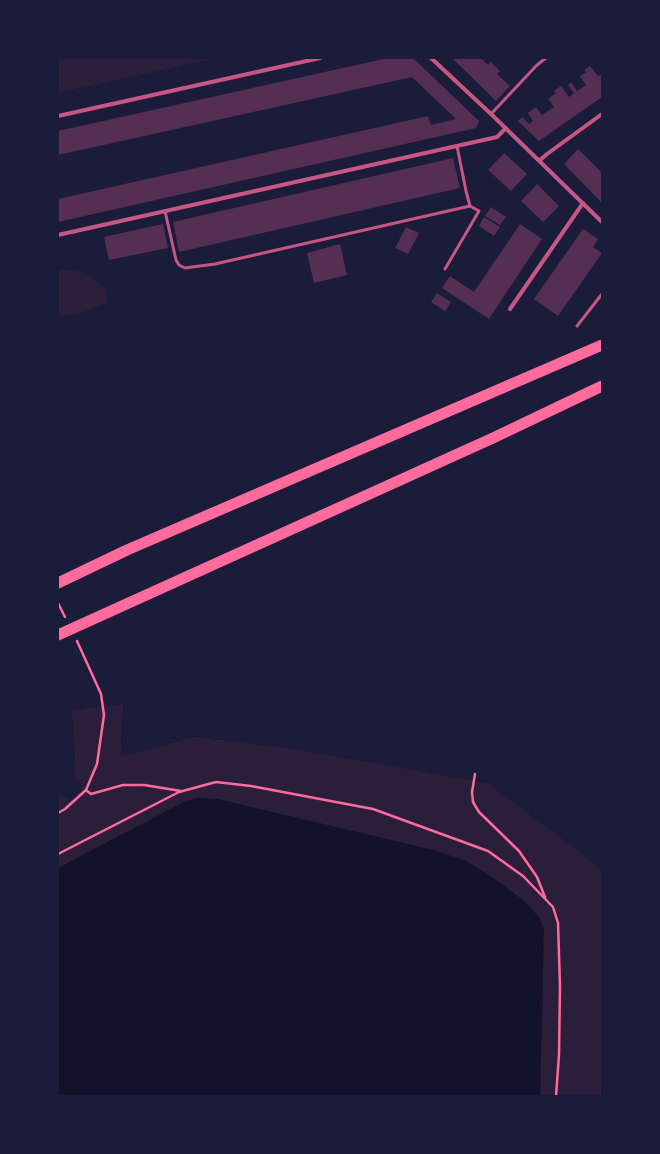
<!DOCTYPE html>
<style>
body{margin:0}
#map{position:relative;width:660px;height:1154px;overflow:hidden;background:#1b1b3a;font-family:"IBM Plex Sans",sans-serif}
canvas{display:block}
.frame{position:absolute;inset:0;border:59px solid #1b1b3a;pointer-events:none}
</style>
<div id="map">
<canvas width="660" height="1154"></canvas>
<div class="frame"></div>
</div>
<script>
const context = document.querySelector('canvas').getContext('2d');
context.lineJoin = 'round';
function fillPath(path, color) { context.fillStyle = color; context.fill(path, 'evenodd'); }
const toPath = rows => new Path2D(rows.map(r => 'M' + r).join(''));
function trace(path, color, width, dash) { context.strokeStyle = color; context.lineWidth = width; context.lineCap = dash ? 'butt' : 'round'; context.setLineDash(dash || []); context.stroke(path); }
fillPath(toPath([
 [58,58,216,58,58,93],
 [58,269,85,272,106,289,107,303,75,315,58,315],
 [123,704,120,757,195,737,294,749,487,783,580,852,602,871,602,1096,540,1096,544,928,524,901,495,879,466,861,433,850,217,799,196,798,182,803,58,868,58,793,70,800,83,788,74,775,75,759,72,710]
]), '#2a1e3b');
fillPath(toPath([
 [196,798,217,799,433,850,466,861,495,879,524,901,539,917,544,928,540,1096,58,1096,58,868,182,803]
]), '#12122b');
fillPath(toPath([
 [388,58,413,58,479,121,476,128,58,222,58,199,428,116,431,125,456,119,412,77,58,155,58,131],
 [452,58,481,58,488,65,491,62,500,71,497,74,510,86,496,101],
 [590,66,598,76,602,74,602,97,539,141,518,121,522,117,529,124,533,121,528,113,536,107,542,115,554,107,548,99,556,93,554,91,561,86,569,97,574,93,568,85,571,82,577,91,586,85,580,76,586,72,584,70],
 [578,149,602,173,602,203,564,164],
 [504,153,527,174,511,191,488,170],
 [453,158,460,188,179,252,173,222],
 [537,184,559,206,543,222,521,201],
 [491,207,506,217,500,225,485,216],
 [484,217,500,227,494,236,479,226],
 [163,224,168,248,109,260,104,237],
 [520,224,542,239,489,319,442,288,450,276,474,292],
 [406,227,419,233,408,254,395,248],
 [583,229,598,239,593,247,602,253,558,316,534,299],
 [340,244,347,275,314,283,307,253],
 [437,293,451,302,445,311,431,302]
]), '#542f53');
trace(toPath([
 [58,603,65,617],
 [475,774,472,792,473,802,479,812,519,851,537,877,545,897],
 [86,790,91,794,123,785,144,785,181,791],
 [58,813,65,809,86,790,97,764,104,715,101,694,77,641],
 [58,854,179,792,216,782,251,786,373,809,488,851,523,876,553,907,558,923,560,986,559,1055,556,1096]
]), '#ff6b9d', 2.5);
trace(toPath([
 [491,114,537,65,546,58],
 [165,211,176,260,179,265,185,268,215,264,470,206,466,191,457,146],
 [445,269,479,211,470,206],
 [577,326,602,294]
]), '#c65784', 3);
trace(toPath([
 [431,58,491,114,602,222],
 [58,116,320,58],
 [539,161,547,154,602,114],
 [58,235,497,137,506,128],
 [510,309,583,203]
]), '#c65784', 4);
trace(toPath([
 [58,583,127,550,602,345],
 [58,635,493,438,602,386]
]), '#ff6b9d', 11);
</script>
